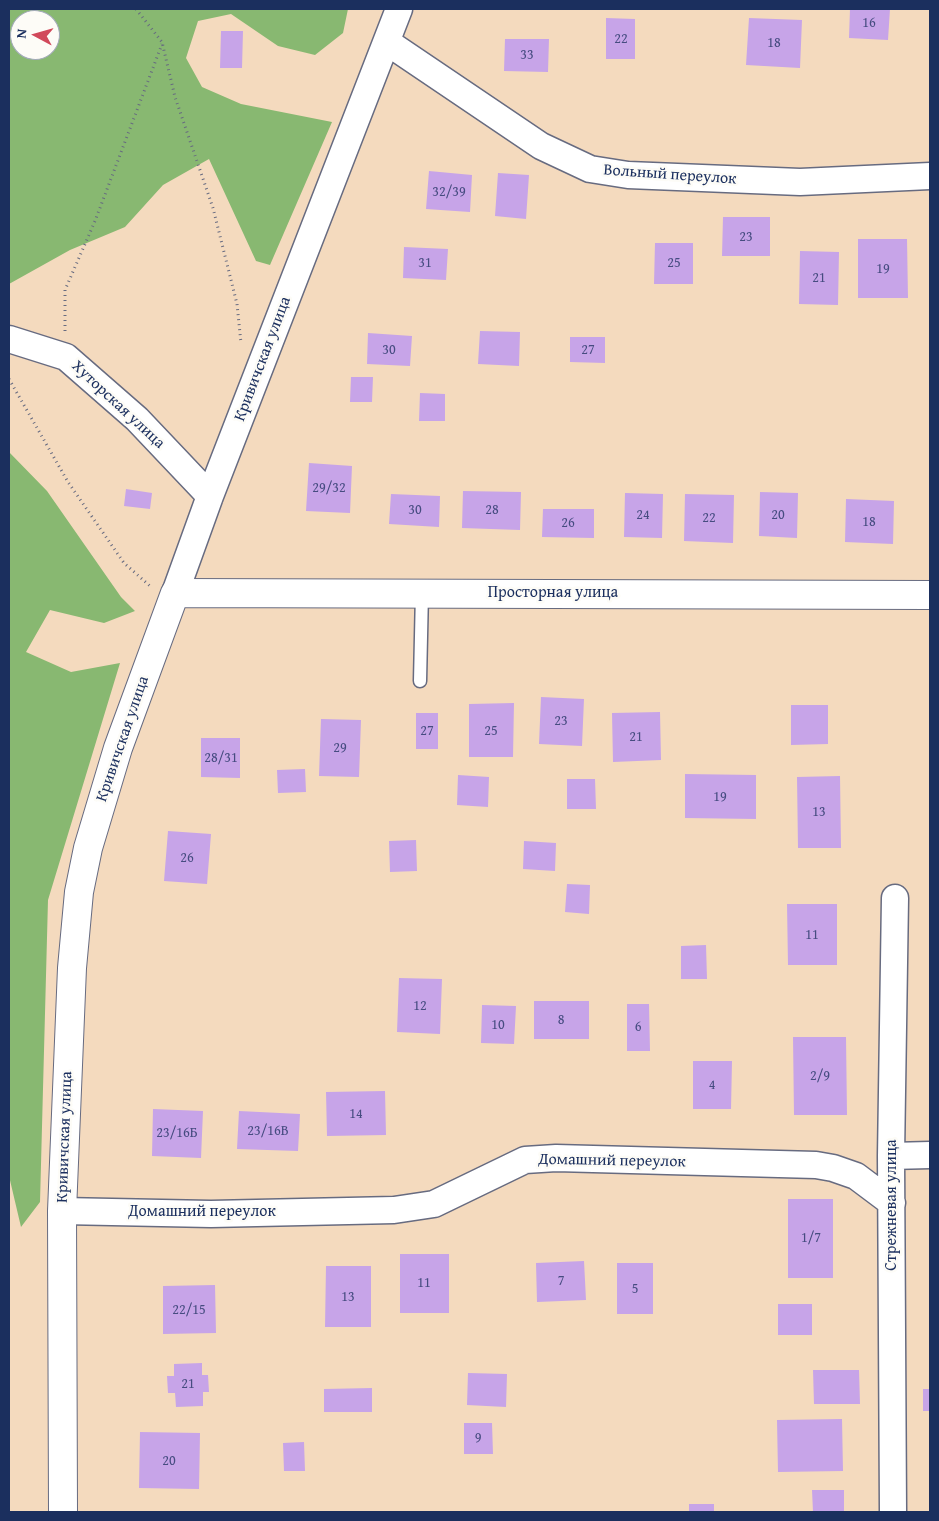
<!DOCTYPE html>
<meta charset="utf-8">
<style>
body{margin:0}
#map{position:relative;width:939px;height:1521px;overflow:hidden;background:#f4dabe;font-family:"Gentium Book Plus",serif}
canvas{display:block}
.frame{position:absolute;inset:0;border:10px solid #1b2f5e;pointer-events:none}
.north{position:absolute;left:10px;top:10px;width:50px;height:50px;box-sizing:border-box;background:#fdfcf7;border:1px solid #a3aaba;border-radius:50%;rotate:276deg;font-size:14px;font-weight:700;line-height:20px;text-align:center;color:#1b2f5e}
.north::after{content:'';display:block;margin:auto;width:18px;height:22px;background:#d1495b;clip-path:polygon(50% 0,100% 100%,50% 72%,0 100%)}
</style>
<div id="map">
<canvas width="939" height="1521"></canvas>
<div class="frame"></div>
<div class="north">N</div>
</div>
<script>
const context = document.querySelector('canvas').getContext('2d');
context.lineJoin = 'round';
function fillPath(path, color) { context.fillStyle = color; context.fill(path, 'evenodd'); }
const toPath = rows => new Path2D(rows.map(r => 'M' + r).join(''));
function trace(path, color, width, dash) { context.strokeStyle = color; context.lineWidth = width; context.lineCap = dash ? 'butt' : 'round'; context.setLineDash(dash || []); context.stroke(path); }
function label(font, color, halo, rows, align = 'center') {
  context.font = font + ' "Gentium Book Plus",serif'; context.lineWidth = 5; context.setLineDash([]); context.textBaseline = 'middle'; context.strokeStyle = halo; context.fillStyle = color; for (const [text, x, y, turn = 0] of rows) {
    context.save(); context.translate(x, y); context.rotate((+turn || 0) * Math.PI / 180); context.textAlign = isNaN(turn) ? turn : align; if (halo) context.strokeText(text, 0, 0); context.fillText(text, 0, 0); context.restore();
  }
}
fillPath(toPath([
 [9,9,348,9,343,33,315,55,278,46,231,14,198,21,186,58,202,87,241,104,332,122,270,265,256,261,209,159,163,185,125,227,70,250,9,284],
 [20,20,50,20,50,50,20,50],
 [9,452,47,491,121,597,135,611,104,623,50,610,26,652,71,672,120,663,48,900,40,1202,21,1227,9,1176]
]), '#88b871');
fillPath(toPath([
 [850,9,890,9,888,40,849,38],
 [606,18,635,19,635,59,606,59],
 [749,18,802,20,800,68,746,65],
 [221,31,243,31,242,68,220,68],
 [505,39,549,39,548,72,504,71],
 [429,171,472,175,470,212,426,209],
 [498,173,529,175,526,219,495,216],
 [723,217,770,217,770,256,722,256],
 [858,239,907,239,908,298,858,298],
 [655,243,693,243,693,284,654,284],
 [404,247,448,249,446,280,403,278],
 [800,251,839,252,838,305,799,304],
 [480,331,520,332,519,366,478,364],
 [368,333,412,336,410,366,367,364],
 [570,337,605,337,605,363,570,362],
 [351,377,373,377,372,402,350,402],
 [420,393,445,394,445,421,419,421],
 [309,463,352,466,350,513,306,511],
 [126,489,152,493,150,509,124,506],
 [463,491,521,492,520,530,462,528],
 [760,492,798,493,797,538,759,536],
 [625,493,663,494,662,538,624,537],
 [391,494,440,496,439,527,389,524],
 [685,494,734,495,733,543,684,541],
 [846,499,894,501,893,544,845,542],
 [543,509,594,509,594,538,542,537],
 [541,697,584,699,582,746,539,744],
 [514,703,513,757,469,757,469,704],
 [791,705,828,705,828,744,791,745],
 [660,712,661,760,613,762,612,713],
 [416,713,438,713,438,749,416,749],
 [321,719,361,720,359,777,319,776],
 [201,738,240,738,240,778,201,777],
 [305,769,306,792,278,793,277,770],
 [685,774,756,775,756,819,685,818],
 [458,775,489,777,488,807,457,805],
 [840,776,841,848,798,848,797,777],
 [567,779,595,779,596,809,567,809],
 [168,831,211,834,207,884,164,881],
 [416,840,417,871,390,872,389,841],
 [524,841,556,843,555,871,523,869],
 [567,884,590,885,589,914,565,912],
 [787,904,837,904,837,965,788,965],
 [706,945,707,979,681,979,681,946],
 [399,978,442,979,440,1034,397,1032],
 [534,1001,589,1001,589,1039,534,1039],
 [627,1004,649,1004,650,1051,627,1051],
 [482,1005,516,1006,514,1044,481,1043],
 [793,1037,846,1037,847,1115,794,1115],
 [693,1061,732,1061,731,1109,693,1109],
 [385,1091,386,1135,327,1136,326,1092],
 [153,1109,203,1111,201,1158,152,1156],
 [239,1111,300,1114,298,1151,237,1149],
 [788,1199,833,1199,833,1278,788,1278],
 [400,1254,449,1254,449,1313,400,1313],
 [584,1261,586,1300,537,1302,536,1263],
 [617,1263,653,1263,653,1314,617,1314],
 [326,1266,371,1266,371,1327,325,1327],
 [215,1285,216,1333,163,1334,163,1286],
 [778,1304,812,1304,812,1335,778,1335],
 [202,1363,202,1375,208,1375,209,1392,203,1392,203,1406,176,1407,175,1393,168,1393,167,1376,174,1376,174,1364],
 [813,1370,859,1370,860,1404,814,1404],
 [468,1373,507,1374,506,1407,467,1405],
 [372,1388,372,1412,324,1412,324,1389],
 [923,1389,930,1389,930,1411,923,1411],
 [842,1419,843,1471,778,1472,777,1420],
 [464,1423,492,1423,493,1454,464,1454],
 [140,1432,200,1433,199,1489,139,1488],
 [304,1442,305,1471,284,1471,283,1443],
 [812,1490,844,1490,844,1512,813,1512],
 [689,1504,714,1504,714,1512,689,1512]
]), '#c7a4e8');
const service = toPath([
 [420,681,422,592]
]);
const minor = toPath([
 [387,42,541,146,590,169,628,175,800,182,930,176],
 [9,339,66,357,137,419,210,496],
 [175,593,210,496,399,9],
 [891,1156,930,1155],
 [62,1211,211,1214,394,1210,434,1204,525,1160,556,1158,816,1165,833,1168,856,1176,892,1203],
 [893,1512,891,1156,895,898]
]);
const tertiary = toPath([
 [63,1512,62,1211,72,968,79,892,88,848,118,748,175,593,930,595]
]);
trace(service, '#676b80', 15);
trace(minor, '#676b80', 29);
trace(tertiary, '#676b80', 30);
trace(toPath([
 [136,9,162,42,175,97,213,208,237,304,241,343],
 [65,331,65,290,95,221,162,44],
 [9,379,68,482,124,563,150,586]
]), '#676b80', 3, [1, 4]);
trace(service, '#fff', 12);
trace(minor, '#fff', 26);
trace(tertiary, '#fff', 28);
label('14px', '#464c80', null, [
 ["16",869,23],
 ["22",621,39],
 ["18",774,43],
 ["33",527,55],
 ["32/39",449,192],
 ["23",746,237],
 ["31",425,263],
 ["25",674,263],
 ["19",883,269],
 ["21",819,278],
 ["30",389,350],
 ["27",588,350],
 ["29/32",329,488],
 ["30",415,510],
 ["28",492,510],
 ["24",643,515],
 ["20",778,515],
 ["22",709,518],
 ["18",869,522],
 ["26",568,523],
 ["23",561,721],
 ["27",427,731],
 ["25",491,731],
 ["21",636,737],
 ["29",340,748],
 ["28/31",221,758],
 ["19",720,797],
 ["13",819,812],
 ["26",187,858],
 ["11",812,935],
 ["12",420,1006],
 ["8",561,1020],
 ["10",498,1025],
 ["6",638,1027],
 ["2/9",820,1076],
 ["4",712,1085],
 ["14",356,1114],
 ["23/16В",268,1131],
 ["23/16Б",177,1133],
 ["1/7",811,1238],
 ["7",561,1281],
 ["11",424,1283],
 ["5",635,1289],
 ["13",348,1297],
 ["22/15",189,1310],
 ["21",188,1384],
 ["9",478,1438],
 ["20",169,1461]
]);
label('16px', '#1b2f5e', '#fdfcf7', [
 ["Вольный переулок",670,175,4],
 ["Кривичская улица",263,359,-69],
 ["Хуторская улица",118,405,43],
 ["Просторная улица",553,593],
 ["Кривичская улица",123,739,-71],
 ["Кривичская улица",65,1137,-88],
 ["Домашний переулок",612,1161,1],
 ["Стрежневая улица",892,1205,-90],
 ["Домашний переулок",202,1212]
]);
</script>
